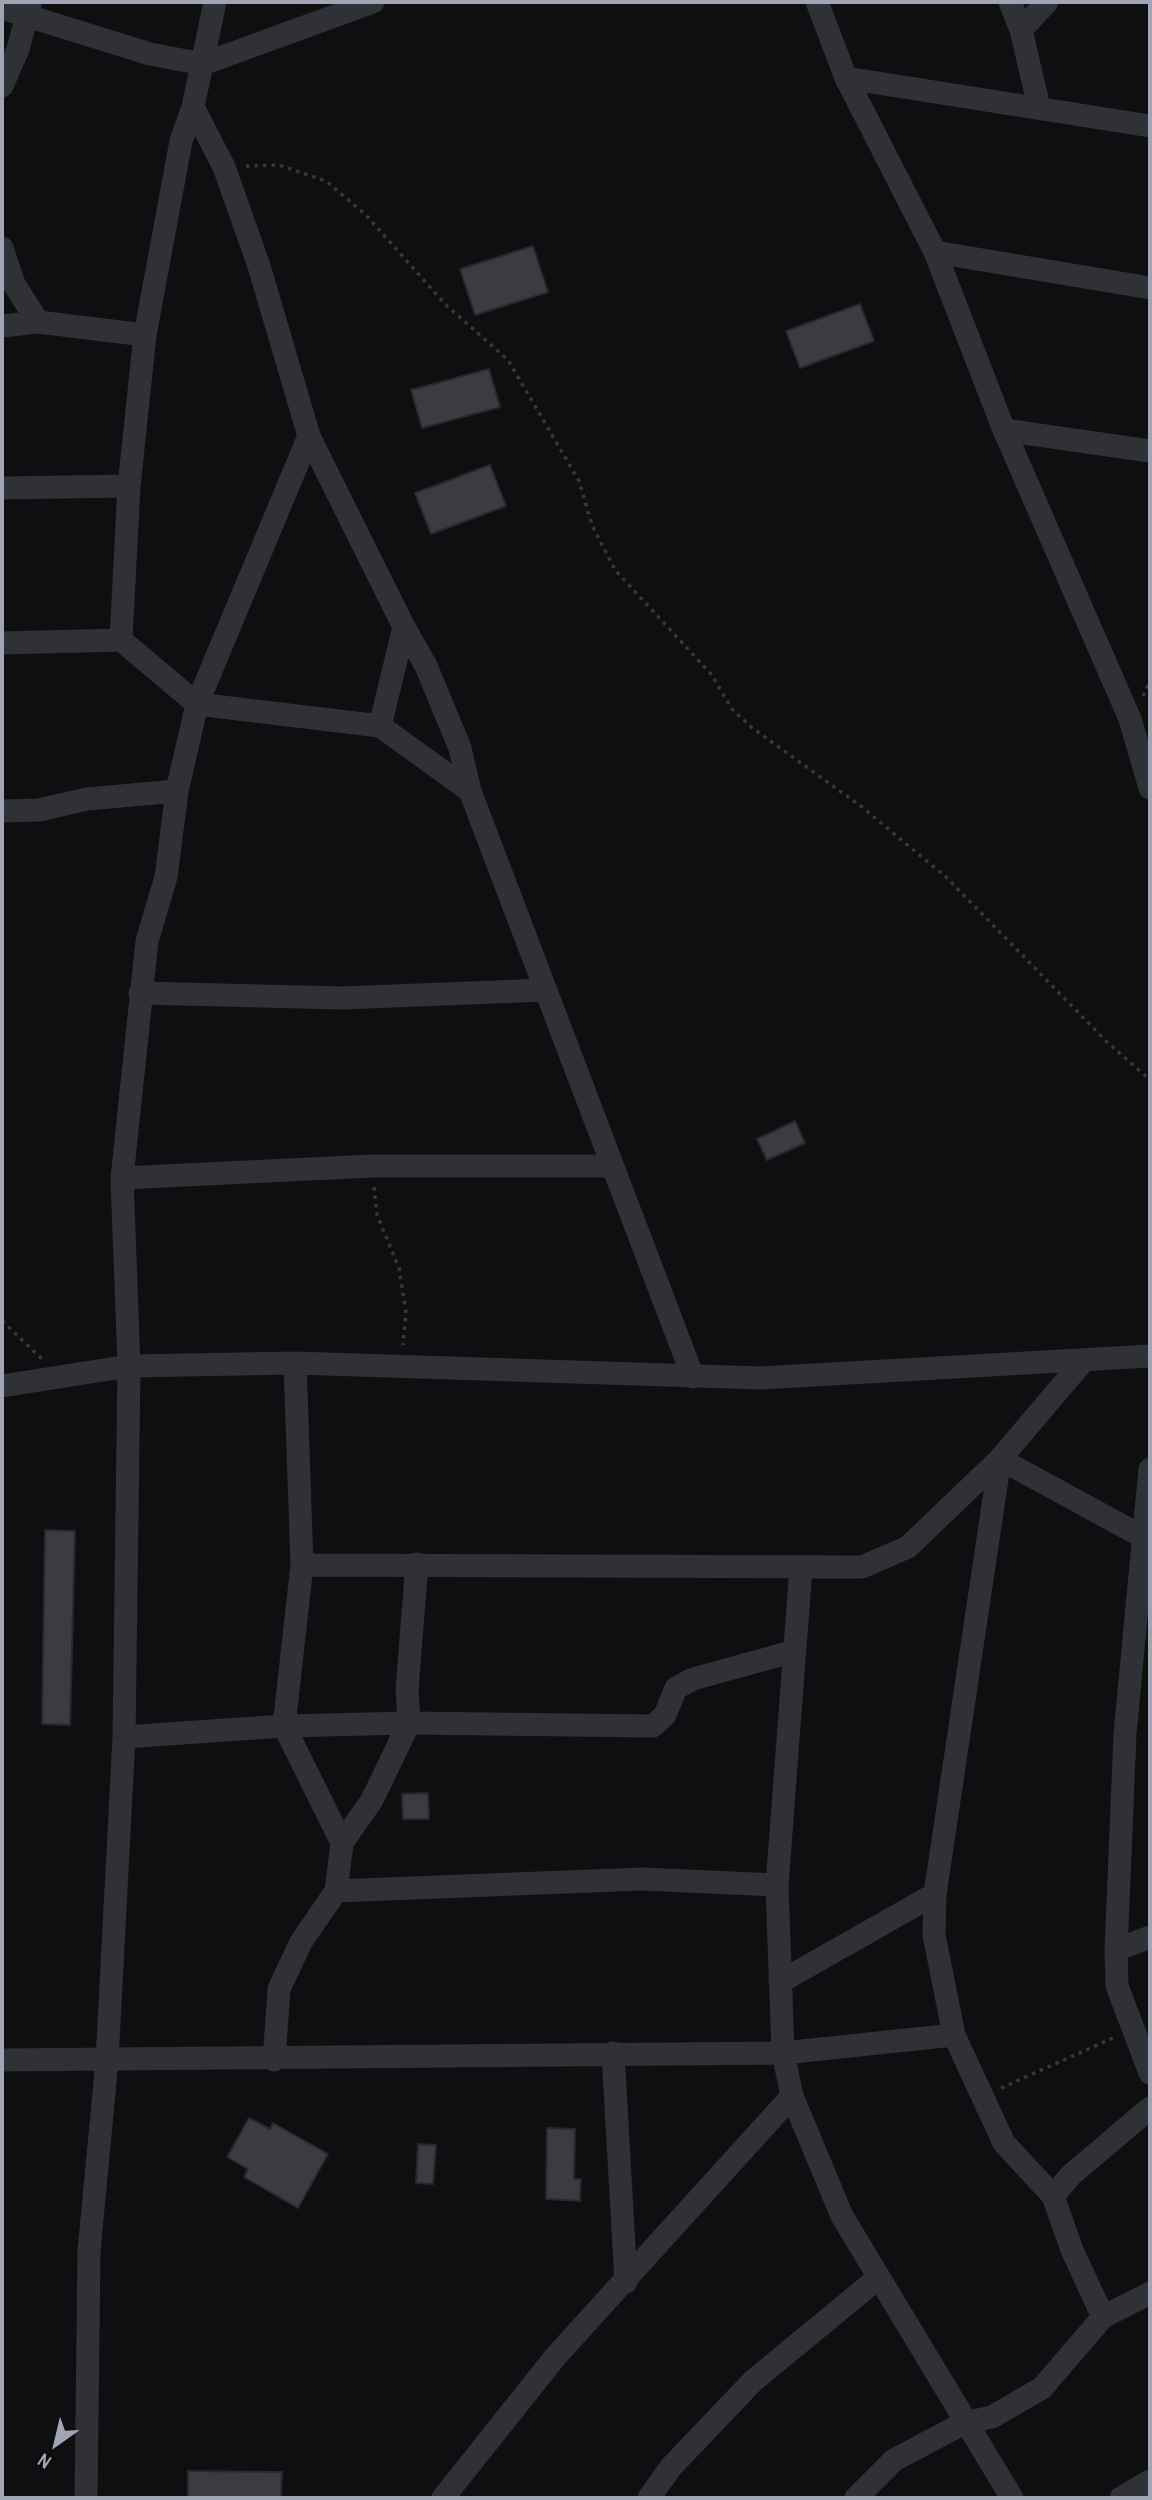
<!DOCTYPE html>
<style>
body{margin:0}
#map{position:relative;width:1152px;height:2500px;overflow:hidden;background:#0f0f11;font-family:"Archivo Narrow",sans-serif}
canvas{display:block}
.frame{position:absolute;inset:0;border:4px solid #9fa5b3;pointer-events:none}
.north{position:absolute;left:21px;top:2409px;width:70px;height:70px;-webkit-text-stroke:5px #0b0b0c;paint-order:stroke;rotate:214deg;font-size:19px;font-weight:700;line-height:28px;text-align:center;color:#9fa5b3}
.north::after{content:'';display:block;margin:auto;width:24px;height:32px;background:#9fa5b3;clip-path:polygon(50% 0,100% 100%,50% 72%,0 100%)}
</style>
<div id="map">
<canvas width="1152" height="2500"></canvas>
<div class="frame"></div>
<div class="north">N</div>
</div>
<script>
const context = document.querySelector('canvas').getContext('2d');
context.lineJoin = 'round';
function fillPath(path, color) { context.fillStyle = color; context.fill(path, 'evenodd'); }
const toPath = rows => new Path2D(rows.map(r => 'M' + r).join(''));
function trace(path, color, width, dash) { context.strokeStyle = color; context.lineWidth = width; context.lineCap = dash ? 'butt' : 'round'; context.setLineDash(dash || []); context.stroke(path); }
const building = toPath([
 [533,246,548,292,475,315,460,269,533,246],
 [860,304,874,341,800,368,786,331,860,304],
 [489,369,500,407,422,428,411,390,489,369],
 [490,465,506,506,431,534,415,493,490,465],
 [795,1121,805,1143,767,1160,757,1139,795,1121],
 [45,1530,75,1531,70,1725,42,1724,45,1530],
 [428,1793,429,1819,403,1819,402,1794,428,1793],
 [249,2118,270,2129,273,2123,328,2154,298,2208,244,2177,248,2169,227,2157,249,2118],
 [547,2128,575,2129,574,2179,581,2179,580,2201,546,2199,547,2128],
 [418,2144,436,2145,433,2184,416,2183,418,2144],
 [188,2471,282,2472,281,2498,188,2498,188,2471]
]);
fillPath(building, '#3b3c41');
trace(building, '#29292d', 2);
trace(toPath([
 [246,166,279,165,326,181,366,215,445,304,508,360,579,481,592,525,615,570,711,674,732,709,751,727,862,807,947,878,1107,1042,1150,1080],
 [1143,696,1150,682],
 [374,1187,377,1215,399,1268,406,1313,403,1345],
 [2,1321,42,1359],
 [1001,2088,1115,2037]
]), '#36383d', 3.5, [3.5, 5]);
trace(toPath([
 [817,2,846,78,935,252,1004,430,1130,719,1150,788],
 [1010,2,1021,30,1039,107],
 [2,8,150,54,203,64,373,2],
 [1021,30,1047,2],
 [846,78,1150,126],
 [2,86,18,49,30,5],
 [193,107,224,167,259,266,309,436,404,627,380,726,470,791,693,1377],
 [2,248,14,284,38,322],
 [935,252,1150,288],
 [2,326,38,322,145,335],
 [1004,430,1150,451],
 [309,436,197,704,380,726],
 [2,488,129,486],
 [404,627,426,666,460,748,470,791],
 [2,643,121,640],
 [2,811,39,810,87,799,177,791],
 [140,993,342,998,546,990],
 [122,1178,372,1166,612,1166],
 [1084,1360,1000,1459,935,1894,934,1935,954,2035,1004,2143,1053,2196,1072,2250,1103,2317],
 [2,1386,129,1366,295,1363,760,1378,1150,1356],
 [1150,1469,1125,1734,1116,1950,1117,1986,1150,2073],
 [302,1565,862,1567,908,1547,1000,1459,1143,1537],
 [801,1568,777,1885,783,2053,792,2096,842,2216,1012,2498],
 [124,1737,284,1726,409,1723,653,1726,665,1715,676,1688,693,1679,795,1651],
 [342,1843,372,1800,409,1723,407,1689,417,1564],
 [336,1891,642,1879,777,1885],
 [1116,1950,1150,1937],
 [780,1982,935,1894],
 [613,2053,626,2282],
 [2,2060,783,2053,954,2035],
 [274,2060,279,1989,301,1942,336,1891,342,1843,284,1726,302,1565,295,1363],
 [1053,2196,1071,2175,1150,2108],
 [86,2498,89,2251,107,2061,124,1737,129,1366,122,1178,147,941,166,877,177,791,197,704,121,640,129,486,145,335,181,141,193,107,215,2],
 [443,2498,556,2356,792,2096],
 [649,2498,671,2467,753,2381,878,2278],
 [856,2498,894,2460,964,2423,992,2417,1042,2388,1103,2317,1150,2293],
 [1121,2498,1150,2481]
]), '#303136', 23);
</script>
